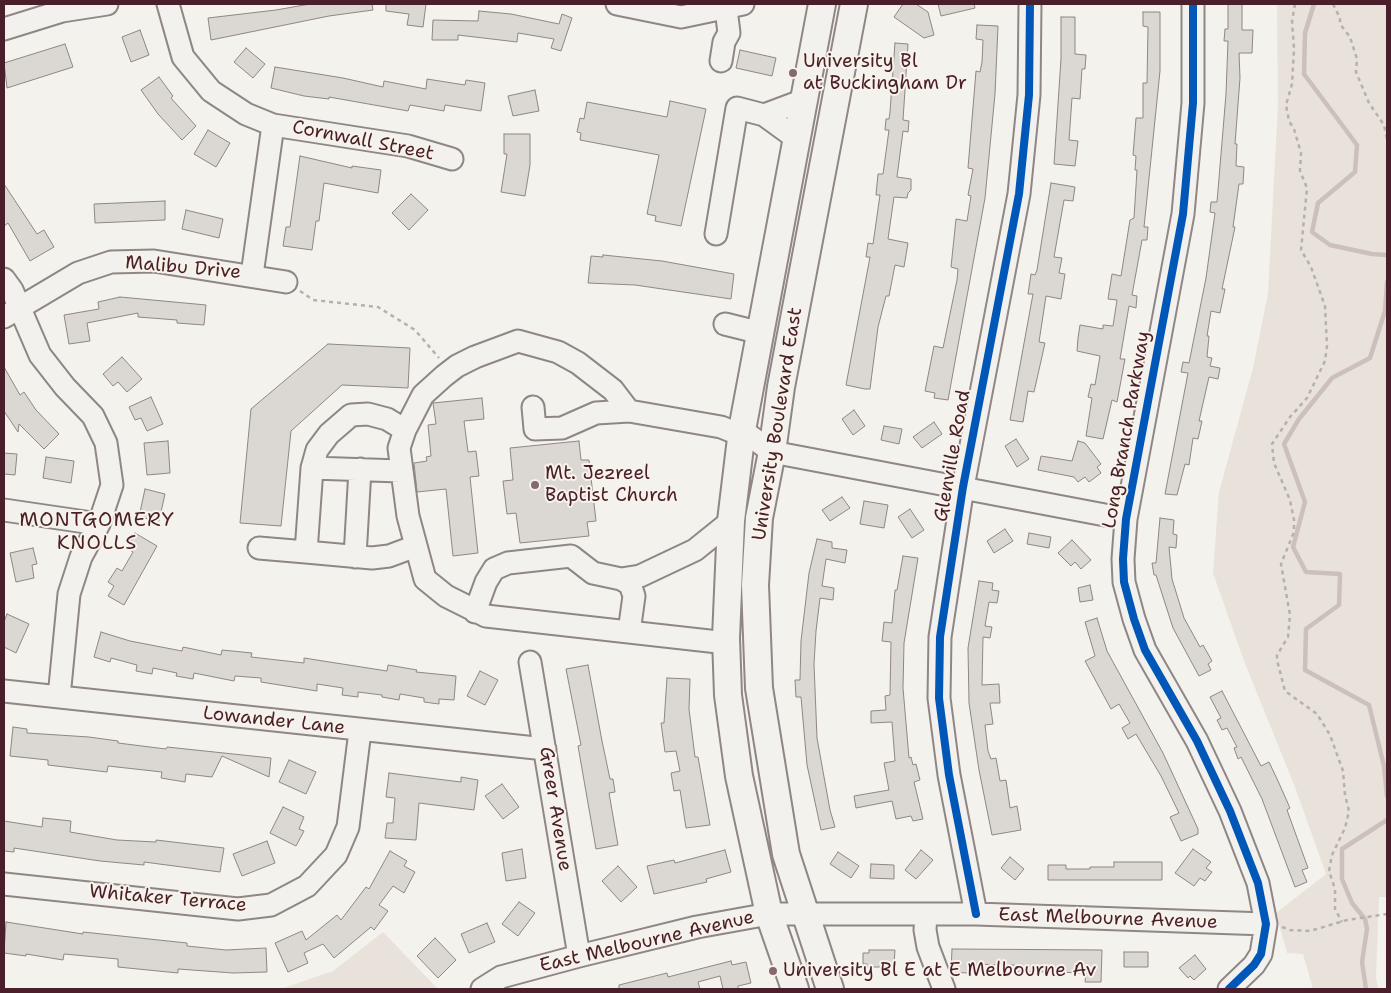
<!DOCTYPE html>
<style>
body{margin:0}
#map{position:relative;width:1391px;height:993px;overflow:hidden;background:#f4f2ec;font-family:"Shantell Sans",sans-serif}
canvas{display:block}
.frame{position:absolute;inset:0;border:5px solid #4a1f2b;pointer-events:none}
</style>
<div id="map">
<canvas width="1391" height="993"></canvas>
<div class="frame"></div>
</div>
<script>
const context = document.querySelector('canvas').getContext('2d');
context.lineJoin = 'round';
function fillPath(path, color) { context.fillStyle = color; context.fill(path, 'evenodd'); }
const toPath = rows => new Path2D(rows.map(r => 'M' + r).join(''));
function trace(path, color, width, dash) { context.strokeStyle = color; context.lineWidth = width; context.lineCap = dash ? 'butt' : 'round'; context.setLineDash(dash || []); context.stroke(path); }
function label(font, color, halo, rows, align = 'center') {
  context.font = font + ' "Shantell Sans",sans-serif'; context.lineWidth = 4; context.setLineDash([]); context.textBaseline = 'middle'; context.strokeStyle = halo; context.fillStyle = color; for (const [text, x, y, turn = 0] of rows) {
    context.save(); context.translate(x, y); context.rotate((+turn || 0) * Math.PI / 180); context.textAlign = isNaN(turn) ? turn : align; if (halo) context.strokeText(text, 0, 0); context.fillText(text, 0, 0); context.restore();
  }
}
fillPath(toPath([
 [1277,4,1387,4,1387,897,1379,897,1376,977,1378,989,1313,989,1303,954,1287,953,1276,913,1326,874,1295,787,1244,661,1213,573,1219,492,1253,368,1268,293,1278,105],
 [383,932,438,989,281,989,333,971]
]), '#e8e2da');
trace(toPath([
 [1314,4,1305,33,1304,74,1357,145,1355,172,1318,203,1312,232,1330,245,1372,254,1387,255],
 [1387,282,1385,311,1370,358,1332,378,1299,419,1284,444,1305,502,1293,547,1306,572,1340,574,1339,605,1306,629,1305,670,1369,705,1384,766,1387,796],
 [1366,989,1362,962,1367,929,1365,919,1352,903,1342,879,1342,849,1387,820]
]), '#cdc0bc', 4.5);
const building = toPath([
 [310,4,372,4,373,10,329,16,211,40,208,18,276,10,310,4],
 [386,4,426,4,423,27,407,25,409,14,386,11,386,4],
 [903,4,916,4,928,12,934,35,924,38,894,17,903,4],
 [938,4,974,4,975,8,941,16,938,4],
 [1228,4,1242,4,1242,30,1253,30,1252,53,1239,53,1240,78,1235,144,1237,144,1236,166,1244,167,1243,184,1239,184,1233,227,1235,227,1222,289,1225,289,1220,313,1211,311,1207,336,1209,336,1207,357,1212,358,1210,366,1220,368,1218,379,1209,377,1199,421,1202,421,1198,439,1193,438,1189,465,1185,464,1177,495,1165,494,1188,373,1181,372,1183,362,1189,363,1206,278,1215,213,1210,212,1211,202,1217,202,1226,94,1228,41,1224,41,1225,29,1228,29,1228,4],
 [479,11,511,14,559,24,562,14,572,18,561,51,551,48,554,39,518,33,517,42,458,35,458,40,432,40,433,20,478,21,479,11],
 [1143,12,1160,12,1160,71,1144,227,1148,227,1147,240,1142,240,1132,295,1137,296,1136,308,1129,306,1120,359,1125,359,1117,402,1112,400,1103,439,1086,436,1092,398,1088,397,1091,384,1095,385,1100,356,1077,351,1078,338,1080,325,1103,329,1103,325,1113,326,1117,300,1108,299,1112,274,1121,276,1130,220,1134,218,1137,170,1135,170,1136,156,1133,155,1136,118,1143,118,1143,83,1147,83,1148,27,1143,26,1143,12],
 [1061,17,1075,17,1075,54,1086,55,1085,69,1082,69,1080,99,1072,98,1069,140,1078,141,1075,166,1054,164,1061,59,1061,17],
 [977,25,998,26,995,94,985,198,948,400,934,398,935,393,925,391,934,346,943,348,957,280,958,269,951,267,956,219,967,221,971,196,968,195,973,169,968,168,976,71,980,72,982,62,983,40,976,39,977,25],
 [140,30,149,55,131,62,122,37,140,30],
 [895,43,908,44,903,120,909,121,908,132,903,131,897,177,911,179,911,190,908,193,907,198,894,197,888,239,908,243,904,267,895,265,889,296,886,296,878,327,870,389,865,389,846,385,870,257,866,257,868,243,873,244,880,195,876,195,878,174,883,174,889,130,885,130,886,119,889,119,890,112,895,43],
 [65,44,73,67,7,88,4,63,65,44],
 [246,48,265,64,253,78,234,62,246,48],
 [740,50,776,58,772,76,736,68,740,50],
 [275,67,343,78,383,87,384,81,426,89,427,79,465,85,466,80,485,83,481,111,445,105,444,111,410,105,408,111,329,97,329,99,304,96,271,88,275,67],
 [159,77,173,96,171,98,196,126,182,140,158,114,141,90,159,77],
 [535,90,539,111,513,116,508,96,535,90],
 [670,101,706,109,681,226,655,221,656,216,647,214,659,155,580,140,581,133,577,132,580,118,584,119,587,102,667,117,670,101],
 [208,130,230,143,216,167,194,154,208,130],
 [504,134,530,134,530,165,525,196,501,192,507,154,504,154,504,134],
 [300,156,352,168,352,166,381,170,378,193,324,183,319,221,316,221,312,250,283,246,286,227,290,227,300,156],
 [1051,183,1075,187,1073,201,1064,200,1054,257,1062,258,1059,273,1065,274,1061,299,1046,296,1039,342,1045,343,1041,361,1034,392,1028,391,1023,422,1010,420,1033,294,1028,294,1031,274,1035,275,1037,270,1051,183],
 [4,184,37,234,44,230,54,247,30,261,8,223,4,226,4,184],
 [411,194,428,210,409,230,392,213,411,194],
 [165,201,165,220,95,223,94,204,165,201],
 [186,210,223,219,219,238,182,229,186,210],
 [603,255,662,261,734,274,731,299,635,285,588,283,591,256,603,257,603,255],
 [120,297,206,305,204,325,177,323,177,320,138,317,138,313,87,323,90,341,69,344,64,315,99,309,98,302,120,297],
 [328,344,410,348,408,388,342,385,291,431,281,526,240,523,251,409,328,344],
 [122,357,142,379,127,392,118,382,113,386,103,374,122,357],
 [4,367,20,395,24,392,36,410,59,434,44,449,19,424,18,432,4,411,4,367],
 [151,397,163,424,147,431,141,418,135,420,129,407,151,397],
 [482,398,484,419,464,421,468,452,476,451,479,476,470,477,478,553,453,556,446,489,417,492,414,463,427,461,426,457,431,456,428,425,436,424,433,403,482,398],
 [854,410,865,426,853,435,842,419,854,410],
 [934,422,942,434,922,448,913,437,934,422],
 [884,426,902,429,899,444,881,440,884,426],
 [1016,439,1029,459,1017,467,1005,446,1016,439],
 [168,441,170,473,147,475,144,443,168,441],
 [579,441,581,460,589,460,596,521,587,522,589,536,520,543,516,513,507,514,503,481,513,480,510,448,579,441],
 [1078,441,1085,443,1101,464,1097,467,1101,473,1089,482,1085,477,1078,482,1074,477,1038,470,1041,456,1072,461,1078,441],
 [4,453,17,454,15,475,4,474,4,453],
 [46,457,74,461,71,483,43,478,46,457],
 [145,489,165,494,159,521,139,517,145,489],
 [842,497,850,508,830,521,822,510,842,497],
 [864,501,888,505,884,528,860,524,864,501],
 [910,509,924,530,912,538,898,517,910,509],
 [1160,518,1174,520,1173,534,1177,535,1176,548,1169,547,1172,579,1184,618,1200,647,1203,645,1212,661,1208,664,1211,670,1199,676,1173,628,1156,575,1154,575,1152,563,1156,563,1160,518],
 [1005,529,1013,541,994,553,987,541,1005,529],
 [135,533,157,546,124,605,108,596,114,586,108,582,117,568,122,571,133,552,127,548,135,533],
 [1029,533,1051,537,1049,548,1027,544,1029,533],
 [817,539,832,542,832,548,847,550,845,563,826,559,822,586,834,588,833,600,820,598,816,631,814,664,817,738,830,810,835,827,821,830,807,765,801,697,796,697,795,680,800,680,801,641,809,573,817,539],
 [1072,540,1091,560,1081,569,1075,562,1071,566,1058,553,1072,540],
 [33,548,37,564,32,565,34,578,16,582,10,553,33,548],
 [903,556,918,558,904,643,903,688,909,758,911,757,913,765,916,764,920,780,914,782,923,819,913,821,911,816,896,819,892,801,856,808,854,796,889,790,884,763,895,761,892,722,871,723,871,711,886,710,885,696,890,695,891,642,882,641,884,622,892,623,895,590,897,590,903,556],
 [979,581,993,583,992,590,999,591,997,603,989,602,985,626,992,627,990,638,983,637,982,685,999,684,1000,703,990,703,993,724,985,725,988,751,991,759,996,758,1000,781,1006,780,1010,808,1017,806,1021,830,992,835,979,770,969,703,968,648,979,581],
 [1090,585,1093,600,1080,602,1078,588,1090,585],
 [7,614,29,624,16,653,4,647,4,622,7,614],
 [1097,618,1107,651,1163,753,1198,829,1198,834,1181,841,1170,817,1179,813,1161,776,1136,734,1128,739,1122,728,1130,723,1119,704,1111,709,1085,661,1095,656,1085,622,1097,618],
 [101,632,130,641,182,651,183,647,221,655,222,650,252,653,251,657,304,663,304,658,387,671,388,665,417,670,416,672,456,676,454,700,439,699,439,704,424,702,424,698,400,694,399,700,382,697,382,695,358,692,358,697,342,695,343,688,317,684,317,691,261,682,261,678,235,676,234,681,194,673,193,679,176,676,177,673,153,668,152,674,136,671,137,665,111,658,110,662,94,657,101,632],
 [588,665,602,741,610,779,613,779,615,792,609,793,618,845,596,849,578,746,581,745,566,669,588,665],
 [480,671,498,680,485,705,467,696,480,671],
 [667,678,690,679,689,709,695,757,698,757,710,825,686,828,680,790,674,791,671,773,680,771,676,751,665,752,661,723,664,723,667,678],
 [1222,691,1261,766,1269,762,1278,781,1290,808,1287,810,1308,868,1302,870,1307,882,1295,887,1262,799,1241,757,1238,759,1234,748,1237,747,1227,728,1222,730,1217,720,1221,718,1210,697,1222,691],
 [13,727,27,729,27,733,89,737,118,741,118,743,166,749,167,747,271,758,269,777,222,756,212,777,186,774,185,782,161,778,162,772,108,766,107,772,48,765,48,760,10,756,13,727],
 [289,760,316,772,306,794,279,782,289,760],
 [389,773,461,782,461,777,478,780,474,810,419,803,416,840,385,838,387,823,393,823,395,798,386,797,389,773],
 [502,784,519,807,503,819,485,796,502,784],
 [283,807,304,817,299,829,304,831,296,846,270,833,283,807],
 [43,818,71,821,70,832,117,840,156,842,156,840,224,848,220,872,144,862,144,865,100,861,14,848,14,852,4,851,4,821,42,827,43,818],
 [267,841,275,863,242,876,233,854,267,841],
 [522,849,526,878,506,881,502,853,522,849],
 [1193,849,1211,862,1206,868,1212,872,1205,881,1200,878,1194,886,1175,873,1193,849],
 [725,850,731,872,706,879,707,882,654,894,647,866,674,860,675,863,725,850],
 [921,850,933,860,916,879,905,870,921,850],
 [390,851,407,861,404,866,415,872,404,893,393,886,379,905,388,911,374,930,371,927,334,958,323,944,304,953,308,963,288,972,275,943,302,931,306,940,337,915,341,920,366,887,369,889,390,851],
 [838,852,859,866,851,878,830,864,838,852],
 [1010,857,1024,869,1015,880,1001,868,1010,857],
 [1114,862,1162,862,1162,880,1048,880,1048,865,1066,865,1066,869,1090,869,1090,867,1114,867,1114,862],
 [871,864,894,865,894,879,870,878,871,864],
 [618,866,637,887,621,902,602,881,618,866],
 [519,902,535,913,518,936,502,924,519,902],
 [6,922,83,934,83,932,187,943,187,946,226,950,266,948,267,972,233,973,178,969,178,973,118,967,118,959,64,954,63,960,26,954,26,956,4,953,6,922],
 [487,923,495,942,469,953,461,934,487,923],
 [435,938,456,960,438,978,417,956,435,938],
 [952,949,1102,950,1101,982,1085,982,1086,973,1014,971,1014,965,969,964,968,973,951,972,952,949],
 [869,950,895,950,894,965,888,964,889,967,867,967,867,964,863,964,863,953,869,953,869,950],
 [1124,952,1148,952,1148,967,1124,967,1124,952],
 [1195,955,1206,969,1194,980,1190,976,1188,978,1179,968,1195,955],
 [731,961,732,965,746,962,751,983,738,986,738,989,723,989,720,976,698,982,700,989,619,989,619,985,667,973,668,977,731,961]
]);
fillPath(building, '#dbd7d3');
trace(building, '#8f8685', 1);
const minor = toPath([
 [168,4,183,57,211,91,246,114,273,125,408,146,452,159],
 [617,4,681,17,743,4],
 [1193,4,1193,103,1183,214,1126,519,1123,559,1124,582,1134,619,1145,650,1197,741,1230,811,1258,883,1266,924,1261,954,1254,965,1229,989],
 [4,29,62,11,107,4],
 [721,61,724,42,729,33,726,9],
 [764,115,804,100],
 [716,234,737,108,764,115,797,139],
 [252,275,273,125],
 [4,279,12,290,40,355,65,387,93,416,106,443,112,485,99,524,81,557,69,594,59,697],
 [4,317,78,273,111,262,154,261,286,282],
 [725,324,761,333],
 [533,407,535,429,562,428,596,413,629,411,721,427,741,435],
 [629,411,613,390,578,363,558,352,518,341,475,357,457,366,444,376,423,395,405,430,399,448,408,516,425,579,446,596,486,616,727,643],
 [405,430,387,419,368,414,351,415,329,434,317,450,312,468,306,552,372,558,389,556,416,546],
 [742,430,772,452,1126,519],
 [312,468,400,471],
 [4,510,99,524],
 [259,548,306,552],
 [355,557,360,469],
 [621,579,630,584,634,596,629,632],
 [475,612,486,582,494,569,508,563,571,556,593,573,621,579,640,576,695,550,731,521],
 [530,662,579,956],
 [4,691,545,749],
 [4,884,238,909,271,905,307,886,336,855,348,827,360,731],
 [926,914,925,930,928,947,944,989],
 [976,914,949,775,939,698,940,637,963,487,1019,194,1029,95,1030,4],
 [482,989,501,977,579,956,697,927,769,914,976,914,1266,924]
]);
const major = toPath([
 [795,989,769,914,739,776,728,695,726,638,731,521,742,430,822,4],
 [830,989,786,854,759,688,755,585,759,518,772,452,781,387,854,4]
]);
trace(minor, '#8f8685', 25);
trace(major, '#8f8685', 30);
trace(toPath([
 [1295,4,1292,21,1294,49,1292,84,1286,105,1289,121,1294,129,1301,153,1300,171,1307,188,1301,250,1311,267,1325,306,1327,346,1325,361,1307,398,1290,417,1272,444,1274,463,1290,500,1294,520,1294,532,1281,564,1290,615,1288,637,1277,655,1277,660,1285,691,1317,714,1330,735,1343,771,1345,795,1349,811,1345,828,1332,855,1329,871,1335,889,1335,909,1342,922],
 [1333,4,1340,18,1340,24,1350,37,1357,59,1356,72,1369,103,1384,125,1387,139],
 [300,291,313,300,378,307,415,330,439,358],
 [1282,927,1290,930,1310,931,1347,920,1387,914]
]), '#b6b0ae', 2.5, [4, 4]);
trace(minor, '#f2f1ed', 21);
trace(major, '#f2f1ed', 26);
trace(toPath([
 [1193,4,1193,103,1183,214,1126,519,1123,559,1124,582,1134,619,1145,650,1197,741,1230,811,1258,883,1266,924,1261,954,1254,965,1229,989],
 [976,914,949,775,939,698,940,637,963,487,1019,194,1029,95,1030,4]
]), '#0057b8', 8);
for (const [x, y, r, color] of [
 [793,73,5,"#86696f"],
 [535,485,5,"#86696f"],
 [773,971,5,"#86696f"]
]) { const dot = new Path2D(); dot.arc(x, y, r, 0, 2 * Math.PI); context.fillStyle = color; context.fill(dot); trace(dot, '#f7f3e8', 2); }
label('19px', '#4a1f2b', '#f7f3e8', [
 ["University Bl",803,62],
 ["at Buckingham Dr",803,84],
 ["Mt. Jezreel",545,474],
 ["Baptist Church",545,496],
 ["University Bl E at E Melbourne Av",783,971]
], 'left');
label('19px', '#4a1f2b', '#f7f3e8', [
 ["Cornwall Street",363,141,11],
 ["Malibu Drive",183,268,5],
 ["University Boulevard East",778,424,-81],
 ["Long Branch Parkway",1127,430,-80],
 ["Glenville Road",953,456,-80],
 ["Lowander Lane",274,721,6],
 ["Greer Avenue",555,809,81],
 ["Whitaker Terrace",168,899,5],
 ["East Melbourne Avenue",1108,919,2],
 ["East Melbourne Avenue",647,942,-13]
]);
context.letterSpacing = '1px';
label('20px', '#4a1f2b', '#f7f3e8', [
 ["MONTGOMERY",97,521],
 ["KNOLLS",97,544]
]);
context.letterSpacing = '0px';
</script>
